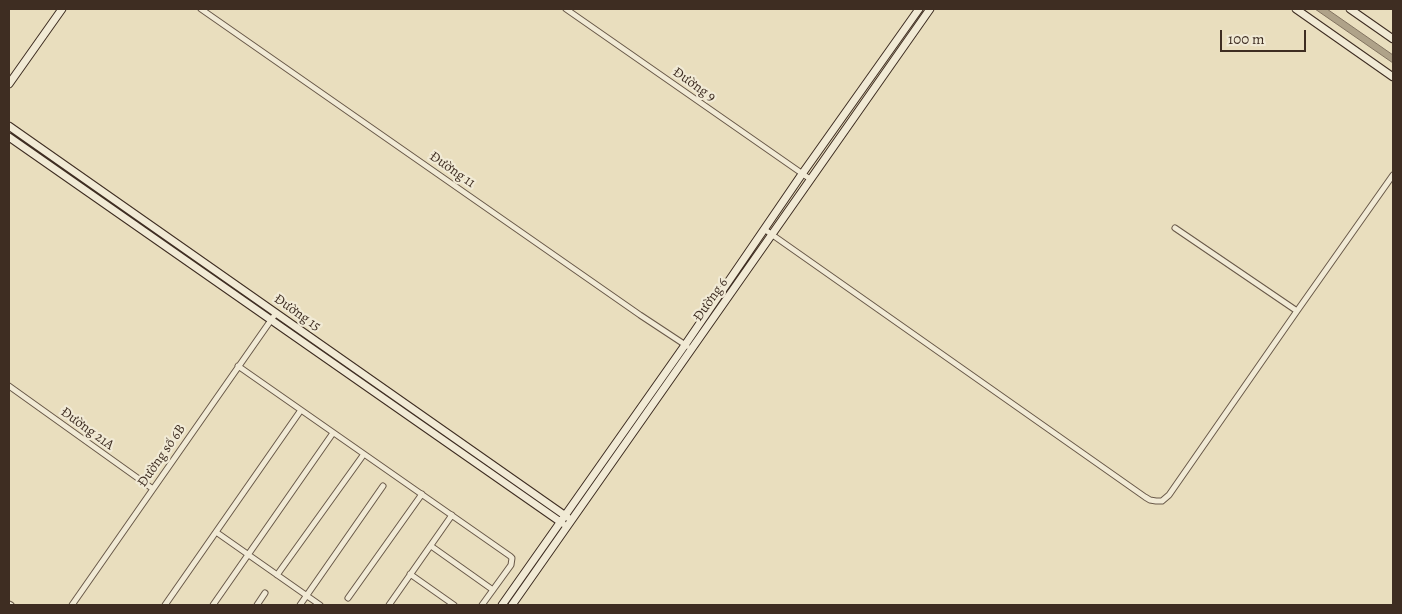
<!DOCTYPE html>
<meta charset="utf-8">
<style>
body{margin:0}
#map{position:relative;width:1402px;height:614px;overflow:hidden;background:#e9debe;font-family:Alegreya,serif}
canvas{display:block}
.frame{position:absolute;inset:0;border:10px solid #3e2d22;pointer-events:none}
.scale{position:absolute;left:1220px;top:30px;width:86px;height:22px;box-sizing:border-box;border:2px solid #3e2d22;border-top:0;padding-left:6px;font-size:15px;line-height:18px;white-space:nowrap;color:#3e2d22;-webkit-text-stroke:4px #f1ead5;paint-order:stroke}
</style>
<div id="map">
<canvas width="1402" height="614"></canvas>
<div class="frame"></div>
<div class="scale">100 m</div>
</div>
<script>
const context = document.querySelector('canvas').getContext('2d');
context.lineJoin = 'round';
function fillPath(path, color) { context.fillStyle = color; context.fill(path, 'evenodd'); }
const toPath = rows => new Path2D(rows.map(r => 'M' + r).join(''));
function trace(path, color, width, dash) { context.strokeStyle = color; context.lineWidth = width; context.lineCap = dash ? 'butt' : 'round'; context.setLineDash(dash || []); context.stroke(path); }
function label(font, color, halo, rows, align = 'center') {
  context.font = font + ' Alegreya,serif'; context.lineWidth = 4.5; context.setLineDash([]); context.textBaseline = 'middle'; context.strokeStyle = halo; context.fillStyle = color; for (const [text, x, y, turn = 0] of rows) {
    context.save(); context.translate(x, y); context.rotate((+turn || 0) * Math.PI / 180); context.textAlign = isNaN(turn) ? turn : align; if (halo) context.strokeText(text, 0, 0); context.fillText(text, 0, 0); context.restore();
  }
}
const water = toPath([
 [1315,9,1327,9,1393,55,1393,63,1315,9]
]);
fillPath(water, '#afa289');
trace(water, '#827360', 1);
const street = toPath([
 [201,9,640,315,687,346],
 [566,9,810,179],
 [1175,228,1297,311,1393,175],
 [764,229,1145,497,1150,500,1156,501,1162,501,1169,495,1297,311],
 [238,366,510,556,512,558,511,565,482,605],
 [9,386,153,489],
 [216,532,320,605],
 [431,546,493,590],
 [410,574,454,605],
 [277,575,364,454],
 [348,598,422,494],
 [9,604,11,605],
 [72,605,276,313],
 [165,605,301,410],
 [213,605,333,433],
 [257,605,265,593],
 [300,605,383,486],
 [389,605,452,515]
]);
const secondary = toPath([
 [1296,9,1393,77],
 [1350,9,1393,39],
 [9,84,62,9],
 [9,126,567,517],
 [9,137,562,523],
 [502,605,685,345,802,174,919,9],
 [512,605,930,9]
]);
trace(street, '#695949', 7);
trace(secondary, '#3e2d22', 9);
trace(street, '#f1ead5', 5);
trace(secondary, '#f1ead5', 7);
label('14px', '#3e2d22', '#f1ead5', [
 ["Đường 9",694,85,35],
 ["Đường 11",452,170,35],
 ["Đường 6",711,300,-55],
 ["Đường 15",297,313,35],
 ["Đường 21A",87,429,36],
 ["Đường số 6B",162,456,-55]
]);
</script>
